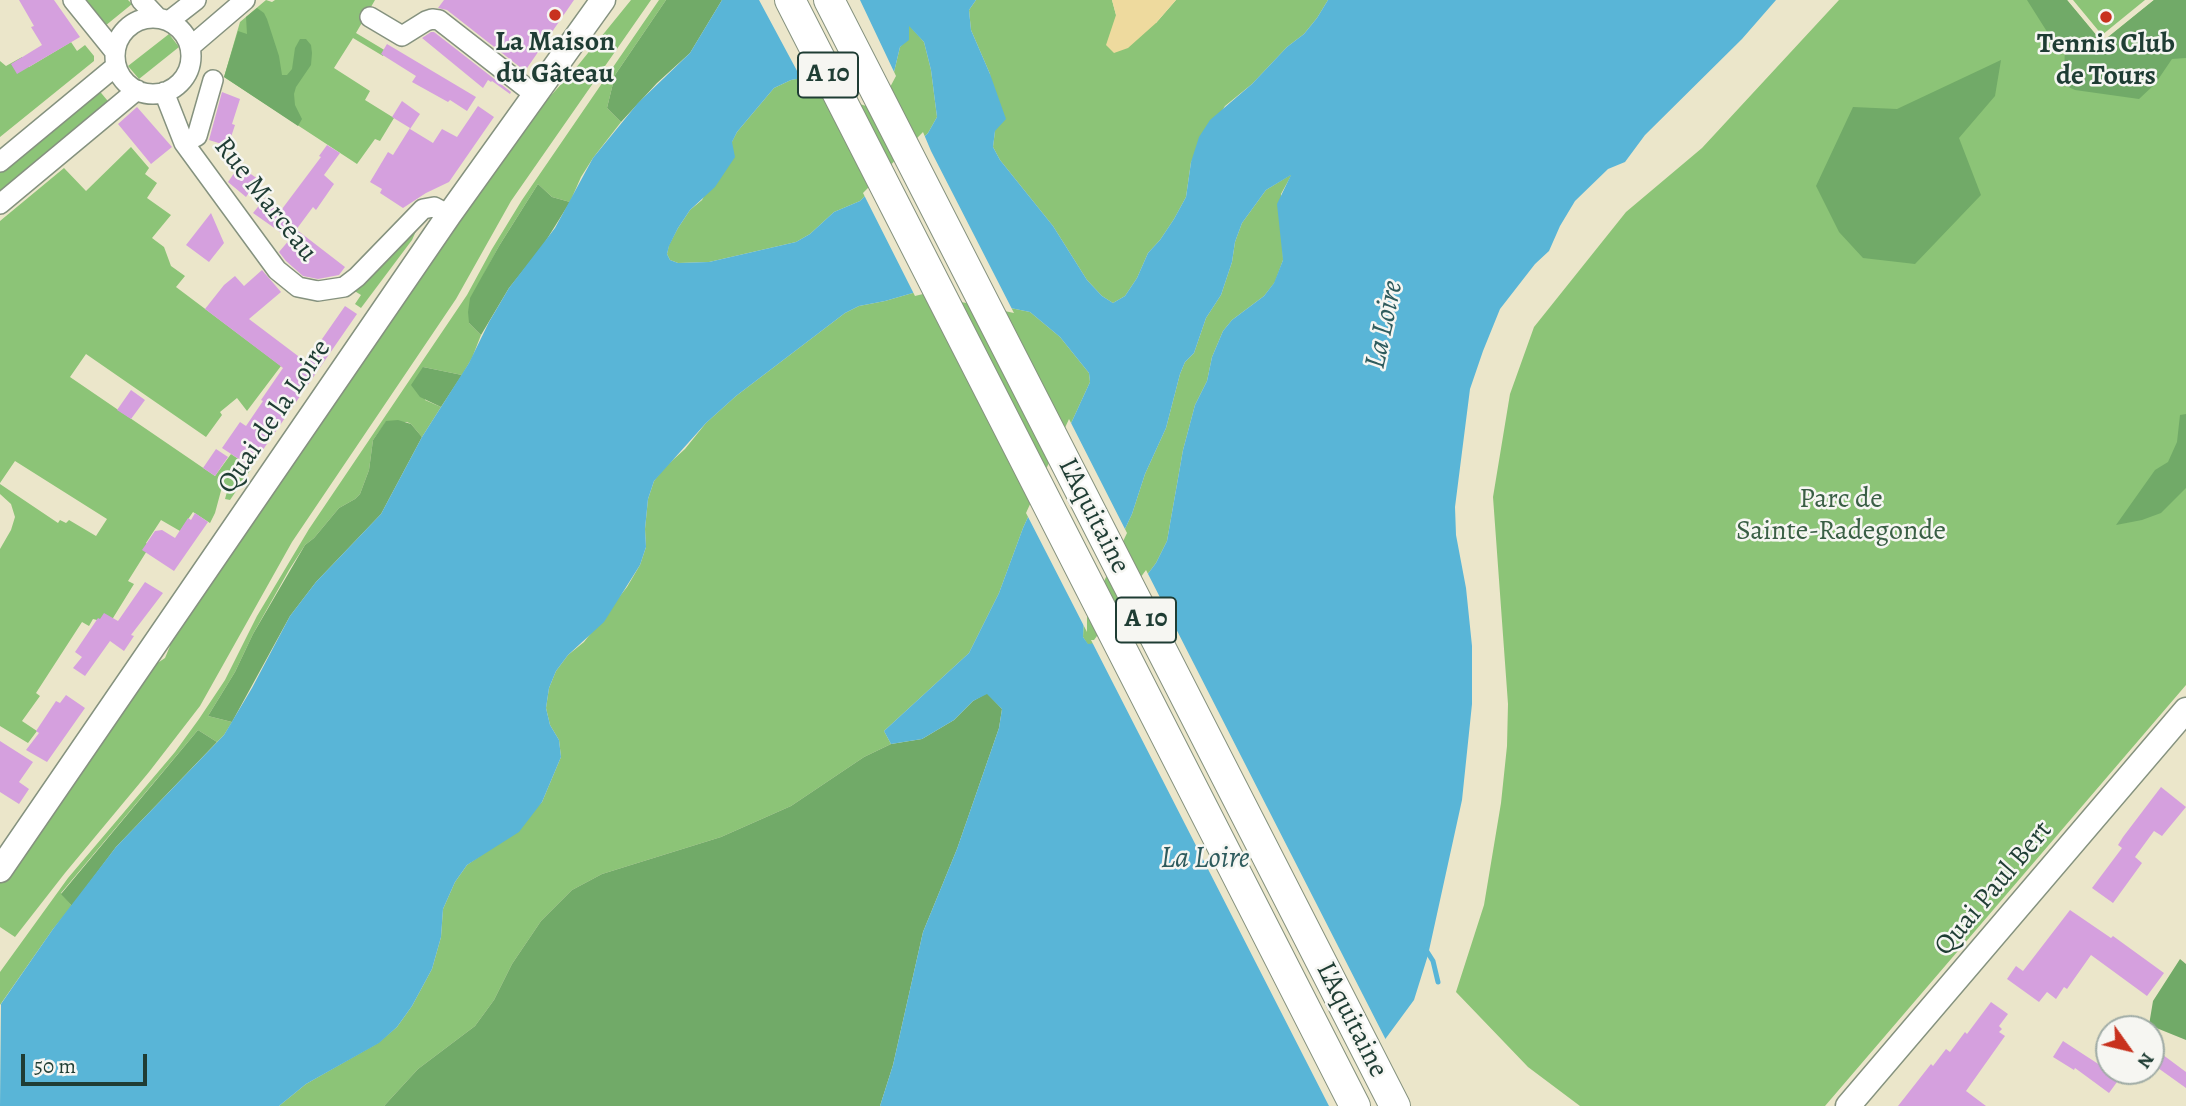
<!DOCTYPE html>
<meta charset="utf-8">
<style>
body{margin:0}
#map{position:relative;width:2186px;height:1106px;overflow:hidden;background:#ebe6ca;font-family:Alegreya,serif}
canvas{display:block}
.north{position:absolute;left:2095px;top:1015px;width:70px;height:70px;box-sizing:border-box;background:#f6f6f2;border:2px solid #a0aca6;border-radius:50%;rotate:124deg;font-size:19px;font-weight:700;line-height:28px;text-align:center;color:#1f3d34}
.north::after{content:'';display:block;margin:auto;width:24px;height:32px;background:#c8321e;clip-path:polygon(50% 0,100% 100%,50% 72%,0 100%)}
.scale{position:absolute;left:21px;top:1054px;width:126px;height:32px;box-sizing:border-box;border:4px solid #1f3d34;border-top:0;padding-left:9px;font-size:21px;line-height:24px;white-space:nowrap;color:#1f3d34;-webkit-text-stroke:5px #f6f6f2;paint-order:stroke}
</style>
<div id="map">
<canvas width="2186" height="1106"></canvas>
<div class="north">N</div>
<div class="scale">50 m</div>
</div>
<script>
const context = document.querySelector('canvas').getContext('2d');
context.lineJoin = 'round';
function fillPath(path, color) { context.fillStyle = color; context.fill(path, 'evenodd'); }
const toPath = rows => new Path2D(rows.map(r => 'M' + r).join(''));
function trace(path, color, width, dash) { context.strokeStyle = color; context.lineWidth = width; context.lineCap = dash ? 'butt' : 'round'; context.setLineDash(dash || []); context.stroke(path); }
function label(font, color, halo, rows, align = 'center') {
  context.font = font + ' Alegreya,serif'; context.lineWidth = 5; context.setLineDash([]); context.textBaseline = 'middle'; context.strokeStyle = halo; context.fillStyle = color; for (const [text, x, y, turn = 0] of rows) {
    context.save(); context.translate(x, y); context.rotate((+turn || 0) * Math.PI / 180); context.textAlign = isNaN(turn) ? turn : align; if (halo) context.strokeText(text, 0, 0); context.fillText(text, 0, 0); context.restore();
  }
}
fillPath(toPath([
 [84,0,128,0,132,4,105,26],
 [266,0,272,2,275,0,375,0,356,33,386,51,383,56,353,38,334,68,370,91,365,100,394,118,380,141,375,139,357,164,224,77,240,22],
 [631,0,651,0,511,201,456,299,292,542,200,706,149,772,65,873,15,937,0,927,0,883,147,670,165,658,170,646,167,642,295,454,535,113,575,69],
 [659,0,666,0,615,75,607,108,621,122,593,158,581,177,570,202,552,197,538,184,499,246,485,272,469,323,481,335,472,358,462,375,423,367,425,400,441,407,422,437,411,424,407,422,386,422,373,440,369,470,360,494,355,499,339,508,314,538,305,545,289,570,253,634,235,672,208,716,232,722,224,735,217,742,198,730,61,893,72,906,53,929,0,1005,0,972,68,878,175,752,199,719,225,680,257,616,309,529,467,295,492,249,522,200],
 [976,0,1112,0,1116,15,1156,23,1176,0,1328,0,1317,18,1304,34,1287,47,1252,84,1225,106,1191,162,1186,197,1174,219,1160,240,1148,253,1137,278,1125,296,1113,303,1102,296,1087,280,1053,226,1000,160,993,147,995,131,990,74,971,30,969,10],
 [1839,0,2067,0,2102,42,2154,0,2186,0,2186,685,1825,1106,1580,1106,1528,1067,1456,992,1484,905,1501,803,1507,746,1508,704,1493,497,1510,394,1534,327,1626,212,1702,148],
 [2073,0,2145,0,2102,35],
 [909,25,924,42,931,70,937,117,928,133,860,201,834,212,810,234,796,242,709,262,678,263,670,260,667,254,669,245,678,228,690,210,702,200,737,132,774,88,791,80,801,78,894,72,900,47,909,37],
 [169,34,179,47,139,79,128,66],
 [71,42,77,51,85,45,94,56,94,61,0,137,0,61,6,66,22,57,29,67],
 [97,88,112,106,0,200,0,169],
 [131,147,149,168,145,174,157,183,147,198,171,215,152,238,164,247,171,266,185,276,176,287,281,366,247,411,237,398,220,412,222,415,206,437,86,354,70,377,215,476,231,454,252,468,230,500,225,499,228,488,222,487,215,513,210,523,193,512,180,531,161,520,146,543,150,546,128,581,134,584,113,618,97,620,93,619,89,626,82,622,36,693,40,696,22,721,37,731,28,743,0,726,0,549,11,530,15,517,11,504,0,494,0,484,58,523,60,520,66,523,69,520,96,536,107,519,15,461,0,483,0,221,64,168,86,191],
 [1292,174,1281,194,1283,260,1275,282,1264,296,1232,320,1223,331,1212,357,1207,381,1195,405,1183,450,1167,541,1156,563,1096,643,1088,645,1083,637,1084,616,1132,514,1145,474,1166,428,1180,374,1185,362,1194,353,1206,318,1221,295,1232,262,1235,242,1242,223,1266,190],
 [417,229,412,240,361,308,355,304,361,295,353,290],
 [923,290,1030,312,1060,337,1089,373,1090,382,1023,528,999,593,969,653,884,731,891,744,864,757,791,806,721,837,602,874,572,890,541,921,512,964,494,1000,475,1026,418,1069,384,1106,279,1106,306,1084,378,1043,397,1027,412,1006,432,969,441,937,443,909,455,882,467,865,490,849,542,802,561,757,559,740,550,725,546,708,549,688,556,671,568,655,584,642,627,587,640,565,646,547,645,529,648,499,654,481,664,468,685,449,706,423,736,396,845,313,859,306,885,301]
]), '#8cc477');
fillPath(toPath([
 [666,0,722,0,690,53,657,83,621,122,607,108,615,75],
 [2027,0,2067,0,2102,42,2154,0,2186,0,2186,58,2172,59,2155,84,2139,99,2075,90,2064,85,2065,42,2051,38],
 [257,8,264,13,267,19,279,56,282,75,287,75,292,69,295,48,300,39,306,39,311,45,312,53,311,65,296,87,294,94,295,105,302,119,298,126,224,77,238,31,247,34,246,17],
 [2001,60,1995,96,1959,138,1981,195,1915,264,1863,258,1839,232,1816,186,1853,107,1897,109],
 [538,184,552,197,570,202,542,247,509,288,481,335,469,323,468,312,470,298,499,246],
 [423,367,462,375,441,407,420,397,411,385],
 [2186,414,2186,488,2161,513,2142,520,2116,525,2155,470,2168,462,2177,442,2180,415],
 [398,420,411,424,422,437,381,514,316,582,290,616,232,722,208,716,235,672,253,634,305,545,314,538,339,508,355,499,360,494,369,470,373,440,386,421],
 [987,693,1002,709,999,728,957,849,923,932,893,1065,880,1106,384,1106,418,1069,475,1026,494,1000,512,964,541,921,572,890,602,874,721,837,791,806,864,757,891,744,922,739,954,720,973,701],
 [198,730,217,742,116,847,72,906,61,894],
 [2180,959,2186,964,2186,1040,2149,1025,2153,1001]
]), '#71aa68');
fillPath(toPath([
 [1112,0,1176,0,1156,23,1128,48,1114,53,1106,45,1116,15]
]), '#eeda9e');
fillPath(toPath([
 [722,0,976,0,969,10,971,30,990,74,1006,119,995,131,993,147,1000,160,1053,226,1087,280,1102,296,1113,303,1125,296,1137,278,1148,253,1160,240,1174,219,1186,197,1191,162,1199,137,1210,120,1252,84,1287,47,1304,34,1317,18,1328,0,1776,0,1742,39,1645,135,1625,162,1608,169,1575,201,1560,226,1549,251,1535,264,1500,309,1483,351,1470,389,1455,507,1456,535,1466,588,1472,646,1472,704,1462,800,1428,955,1414,1000,1336,1106,880,1106,893,1065,923,932,957,849,999,728,1002,709,987,694,973,701,954,720,922,739,891,744,884,731,969,653,999,593,1023,528,1090,382,1089,373,1060,337,1030,312,923,290,885,301,859,306,845,313,736,396,706,423,654,481,648,499,645,529,646,547,640,565,604,622,568,655,556,671,549,688,546,708,550,725,559,740,561,757,542,802,519,832,467,865,455,882,443,909,441,937,432,969,412,1006,397,1027,379,1043,306,1084,279,1106,0,1106,1,1004,53,929,116,847,224,735,252,688,290,616,316,582,381,514,422,437,469,363,489,322,509,288,555,228,593,158,638,103,690,53],
 [909,26,924,42,931,70,937,117,928,133,860,201,834,212,810,234,796,242,709,262,678,263,670,260,667,254,669,246,678,228,690,210,715,187,735,157,732,142,737,132,774,88,791,80,802,78,894,72,900,47,909,40],
 [1291,175,1277,204,1283,260,1274,283,1264,296,1232,320,1223,331,1212,357,1207,381,1195,405,1183,450,1167,541,1156,563,1096,643,1088,644,1083,637,1084,616,1132,514,1145,474,1166,428,1180,374,1185,362,1194,353,1206,318,1221,295,1232,262,1235,242,1242,223,1266,190]
]), '#59b5d7');
fillPath(toPath([
 [759,0,860,0,896,76,888,91,866,106,847,100,829,88,803,82],
 [923,132,931,151,1014,313,923,294,915,296,863,193],
 [1069,419,1127,533,1087,617,1087,632,1026,513],
 [1146,570,1387,1042,1340,1106,1329,1106,1091,640,1094,640]
]), '#ebe6ca');
trace(toPath([
 [1426,950,1433,961,1438,982]
]), '#59b5d7', 5);
fillPath(toPath([
 [19,0,54,0,80,37,17,74,11,64,42,45,31,27,34,26],
 [444,0,574,0,525,71,447,10,438,8],
 [431,32,434,32,511,92,510,94,492,81,491,82,488,80,483,88,422,38],
 [387,44,476,97,467,111,450,100,448,102,412,82,416,76,381,54],
 [222,92,240,99,232,124,235,125,228,146,209,140],
 [402,101,420,114,410,129,433,143,442,129,457,137,478,106,494,117,449,182,426,193,403,208,380,193,382,189,370,182,388,152,393,155,410,128,392,117],
 [137,107,172,147,151,164,118,124],
 [327,145,340,153,324,175,334,184,316,210,313,207,290,238,297,230,345,267,339,275,318,279,303,276,286,261,279,252,290,239,253,213,266,197,282,209,321,157,319,156],
 [239,166,258,179,246,197,228,182],
 [211,213,224,243,209,262,186,245],
 [262,270,281,292,249,319,306,362,345,306,357,314,251,467,222,448,240,422,246,426,263,401,261,400,283,368,205,309,224,285,235,276,244,286],
 [131,390,145,400,131,419,117,410],
 [216,449,228,457,215,476,203,468],
 [195,513,208,522,174,571,142,550,155,531,162,530,175,538,188,518,191,520],
 [145,582,163,593,131,635,134,636,124,651,110,641,85,676,73,668,82,657,75,652,98,618,100,619,104,613,118,621],
 [66,695,85,708,47,762,26,750,39,733,36,731,56,701,60,703],
 [0,741,33,762,19,782,29,789,19,804,0,792],
 [2161,787,2186,807,2162,836,2154,831,2135,857,2142,863,2113,903,2092,888,2122,848,2118,845,2123,837],
 [2070,910,2111,938,2113,936,2164,973,2147,996,2091,955,2067,989,2064,987,2056,999,2047,992,2039,1002,2007,979,2016,966,2023,971],
 [1991,1002,2008,1014,1999,1026,2002,1029,1999,1032,2005,1036,1966,1091,1986,1106,1898,1106,1931,1064,1933,1066,1946,1049,1950,1052,1965,1032,1967,1034],
 [2063,1041,2109,1071,2125,1071,2109,1093,2075,1068,2074,1070,2053,1057],
 [2151,1046,2186,1072,2186,1088,2151,1063]
]), '#d5a0de');
const minor = toPath([
 [73,0,115,52],
 [141,0,158,18],
 [370,17,402,36,426,21,432,19,439,20,534,94],
 '115 56a38 38 0 1 1 76 0a38 38 0 1 1-76 0Z',
 [169,21,196,0],
 [190,47,245,0],
 [164,92,184,143,277,270,298,287,318,291,344,287,357,277,423,209,434,207,449,215],
 [184,143,197,136,213,80],
 [0,162,116,66],
 [0,204,137,90]
]);
const major = toPath([
 [0,870,449,215,603,0],
 [1848,1106,2186,710]
]);
const highway = toPath([
 [790,0,1355,1106],
 [829,0,1395,1106]
]);
trace(minor, '#85927f', 22);
trace(major, '#85927f', 27);
trace(highway, '#85927f', 32);
trace(minor, '#fff', 19);
trace(major, '#fff', 24);
trace(highway, '#fff', 30);
for (const [x, y, r, color] of [
 [555,15,7,"#c8321e"],
 [2106,17,7,"#c8321e"]
]) { const dot = new Path2D(); dot.arc(x, y, r, 0, 2 * Math.PI); context.fillStyle = color; context.fill(dot); trace(dot, '#f6f6f2', 2.5); }
for (const [x, y, w] of [
 [828,75,60],
 [1146,620,60]
]) { const box = new Path2D(); box.roundRect(x - w / 2, y - 22.5, w, 45, 5); context.fillStyle = '#f6f6f2'; context.fill(box); trace(box, '#1f3d34', 2); }
label('bold 26px', '#1f3d34', null, [
 ["A 10",828,75],
 ["A 10",1146,620]
]);
label('bold 28px', '#1f3d34', '#f6f6f2', [
 ["La Maison",555,43],
 ["du Gâteau",555,75],
 ["Tennis Club",2106,45],
 ["de Tours",2106,77]
]);
label('28px', '#1f3d34', '#f6f6f2', [
 ["Rue Marceau",265,200,52],
 ["Quai de la Loire",275,417,-56],
 ["L'Aquitaine",1093,516,63],
 ["Quai Paul Bert",1994,889,-50],
 ["L'Aquitaine",1351,1020,63]
]);
label('28px', '#3a5f45', '#f6f6f2', [
 ["Parc de",1841,500],
 ["Sainte-Radegonde",1841,532]
]);
label('italic 30px', '#2e5b5d', '#f6f6f2', [
 ["La Loire",1385,325,-78],
 ["La Loire",1205,860]
]);
</script>
